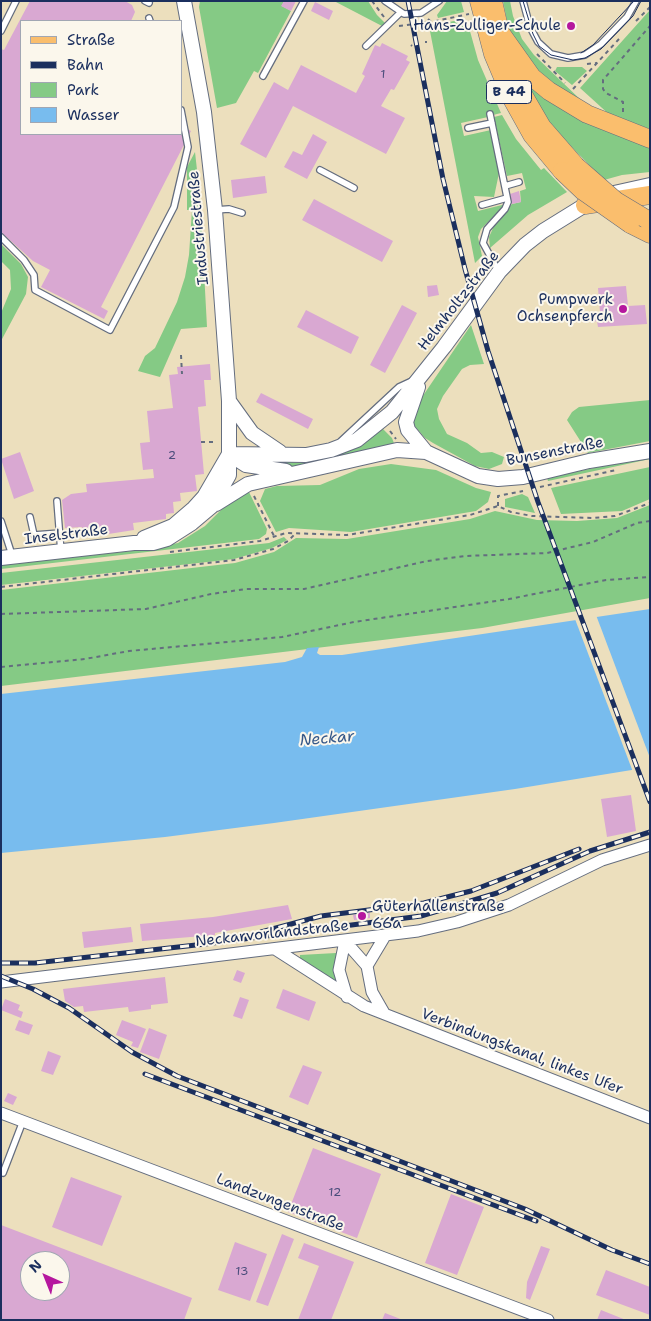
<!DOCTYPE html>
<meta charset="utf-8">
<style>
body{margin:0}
#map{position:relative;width:651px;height:1321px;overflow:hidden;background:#ecdfbd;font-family:"Shantell Sans",sans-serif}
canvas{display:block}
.frame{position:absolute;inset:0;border:2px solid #1b2f5e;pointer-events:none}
.legend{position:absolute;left:20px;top:20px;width:162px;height:115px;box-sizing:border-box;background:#fbf7ec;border:1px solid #a1a7b3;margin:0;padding:6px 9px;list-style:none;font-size:15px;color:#1b2f5e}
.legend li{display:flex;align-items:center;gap:10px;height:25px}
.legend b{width:25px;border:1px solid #a1a7b3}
.north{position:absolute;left:20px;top:1251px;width:50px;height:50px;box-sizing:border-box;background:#fbf7ec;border:1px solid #a1a7b3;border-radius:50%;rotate:316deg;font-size:14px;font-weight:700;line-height:20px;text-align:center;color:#1b2f5e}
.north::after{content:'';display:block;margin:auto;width:18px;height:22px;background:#b5179e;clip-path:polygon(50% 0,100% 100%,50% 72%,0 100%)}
</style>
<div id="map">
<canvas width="651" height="1321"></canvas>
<div class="frame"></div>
<ul class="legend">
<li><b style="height:6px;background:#fabe6d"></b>Straße</li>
<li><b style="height:6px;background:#1b2f5e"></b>Bahn</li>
<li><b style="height:14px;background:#85ca85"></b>Park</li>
<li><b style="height:14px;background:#78bcee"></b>Wasser</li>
</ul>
<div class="north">N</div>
</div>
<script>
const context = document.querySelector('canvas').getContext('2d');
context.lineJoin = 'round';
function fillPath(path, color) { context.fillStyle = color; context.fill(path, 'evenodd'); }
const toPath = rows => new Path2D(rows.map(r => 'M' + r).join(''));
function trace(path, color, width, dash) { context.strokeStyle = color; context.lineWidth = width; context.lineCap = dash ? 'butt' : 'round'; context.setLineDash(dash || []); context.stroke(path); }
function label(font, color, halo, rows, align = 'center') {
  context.font = font + ' "Shantell Sans",sans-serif'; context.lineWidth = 4; context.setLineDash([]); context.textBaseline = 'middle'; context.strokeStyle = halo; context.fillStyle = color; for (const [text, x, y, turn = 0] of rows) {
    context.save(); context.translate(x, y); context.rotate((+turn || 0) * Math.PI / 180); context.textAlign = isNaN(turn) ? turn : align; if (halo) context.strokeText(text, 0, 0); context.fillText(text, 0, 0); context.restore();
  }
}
fillPath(toPath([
 [200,1,284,1,282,6,291,11,258,73,254,71,236,103,217,108,199,7],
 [334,1,368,1,377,15,385,23,382,26],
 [447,1,461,1,464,12,438,18,437,15],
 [503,1,510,1,513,16,522,39,534,55,584,103,582,105,538,74,509,31],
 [650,10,650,129,612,117,580,88],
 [459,20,468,24,478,60,501,113,493,115,492,111,487,113,488,117,461,123,464,136,491,130,499,173,494,197,474,196,478,211,506,204,481,229,478,237,482,256,475,263,429,26],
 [513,59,650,145,650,172,622,175,604,180,550,125],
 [557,67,582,67,587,71,572,85,555,71],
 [502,115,516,139,541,170,544,168,567,192,528,215,490,248,489,237,494,226,512,204,521,202,520,191,526,189,522,173,507,176,494,117],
 [195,152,200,197,207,327,181,329,160,377,138,371,145,356,155,348,177,302,185,277,189,255,192,210,187,210,187,167],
 [1,244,21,264,28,277,26,294,1,341,1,313,11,289,10,270,1,261],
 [471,325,484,364,470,365,462,369,443,396,437,409,439,419,447,434,467,443,481,453,492,452,504,457,502,464,489,469,475,466,433,443,425,438,412,423,418,403],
 [650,400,650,441,588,453,567,420,572,412,579,407],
 [383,429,392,438,395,446,298,468,283,467,254,458,298,463,332,457,365,442],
 [650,456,650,459,548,481,547,478],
 [391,464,436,470,476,488,491,492,488,502,476,511,351,532,289,528,276,532,260,501,265,489,277,486,320,485,359,469],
 [650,467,650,499,622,511,561,514,551,488],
 [248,490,267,529,266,534,259,539,1,569,1,565,141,550,178,543,205,526,229,502],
 [522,494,528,497,535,513,505,507,505,499],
 [650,505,650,598,482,628,1,686,1,590,235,563,274,552,296,538,347,539,470,519,495,511,537,520,577,521,617,518],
 [284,537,287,540,272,548,234,559,1,585,1,573,269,543],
 [336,953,337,954,336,983,300,958,300,955]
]), '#85ca85');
fillPath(toPath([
 [650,609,650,767,515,789,274,823,165,837,1,853,1,694,285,662,302,657,307,648,319,647,317,653,320,655,342,655]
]), '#78bcee');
fillPath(toPath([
 [596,615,650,758,650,770,633,772,575,619]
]), '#ecdfbd');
fillPath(toPath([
 [30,1,125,1,132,5,135,12,131,21,21,21,21,134,181,134,181,125,191,131,101,307,108,311,104,319,41,287,50,270,33,261,1,232,1,49,4,50],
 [284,1,296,1,291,11,281,6],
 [315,2,333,11,329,20,311,11],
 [382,43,408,56,406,60,410,62,394,90,391,89,381,106,405,118,386,154,293,106,266,158,240,144,274,82,288,90,301,65,356,93,365,76,362,74,375,45,380,47],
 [313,134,327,142,307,179,284,167,293,151,302,155],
 [265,176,267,193,233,198,231,180],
 [519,191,521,202,512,204,510,194],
 [314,199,393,241,382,262,302,220],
 [437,285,439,295,428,297,427,286],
 [626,286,628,306,645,305,647,324,598,327,597,321,593,322,593,313,600,312,598,288],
 [402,305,417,313,385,373,370,365],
 [306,310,359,337,351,354,297,327],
 [210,364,211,380,204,380,206,406,198,407,204,474,195,475,197,491,180,493,181,501,173,502,174,513,166,514,166,519,133,523,134,530,83,538,82,527,65,528,62,500,71,494,87,492,86,484,154,478,153,469,143,470,140,443,150,442,147,411,173,408,169,375,178,374,177,367],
 [261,393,313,419,308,429,256,402],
 [20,452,34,491,14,499,1,459],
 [631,795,636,831,607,837,601,799],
 [288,905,292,919,215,933,215,935,142,941,140,924,213,917],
 [370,913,370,918,354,920,353,915],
 [131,927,133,942,84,948,82,932],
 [237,970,245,973,241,983,233,980],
 [165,977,168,1003,151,1005,151,1009,129,1012,128,1007,84,1012,83,1006,74,1007,65,1001,63,989],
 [283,989,316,1002,309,1021,276,1008],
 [240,997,249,1000,242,1019,233,1016],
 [5,999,20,1005,18,1010,23,1012,21,1018,1,1010],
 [19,1020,33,1025,29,1035,15,1030],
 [122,1020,146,1029,138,1048,131,1046,133,1042,116,1035],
 [149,1028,167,1035,159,1059,140,1052],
 [48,1051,61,1056,53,1075,41,1071],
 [303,1065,322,1072,308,1105,289,1097],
 [8,1093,17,1097,13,1105,4,1101],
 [313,1148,381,1174,357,1238,288,1212],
 [71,1177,122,1196,102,1246,52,1227],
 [451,1194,484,1207,457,1275,425,1263],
 [1,1225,192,1298,184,1320,1,1320],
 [30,1261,60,1261,60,1291,30,1291],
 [282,1234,294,1239,268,1306,256,1302],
 [235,1242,267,1254,250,1301,218,1290],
 [304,1243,354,1262,331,1320,298,1320,319,1266,298,1258],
 [541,1246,550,1249,530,1300,526,1298,527,1282],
 [606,1270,650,1287,650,1315,596,1295],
 [601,1310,626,1320,597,1320],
 [385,1313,403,1320,382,1320]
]), '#d9a8d2');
const service = toPath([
 [145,1,149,3],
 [385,1,404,14,421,13,439,1],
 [523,1,530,27,538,42,551,54,568,58,585,55,601,44,627,17,636,1],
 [149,18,150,21],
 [1,31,16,1],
 [366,46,401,12],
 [263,76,304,1],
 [490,114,508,202,505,209,487,229,483,243,499,272],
 [468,128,492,123],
 [320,170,354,188],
 [505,186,519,182],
 [482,205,507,198],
 [215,210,229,209,242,213],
 [1,237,24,260,34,275,35,290,110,330,174,207,188,147,181,110],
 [341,441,399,387,412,381],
 [57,501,61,552],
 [30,517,34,535,60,533],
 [1,521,12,555],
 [1,1172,3,1173,23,1121]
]);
const minor = toPath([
 [345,941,367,966,372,992,384,1013],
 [345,941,339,970,347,997],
 [275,949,364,1006,650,1118],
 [367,966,385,936],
 [1,982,418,931,457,922,509,905,602,860,650,845],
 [1,1113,548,1320]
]);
const tertiary = toPath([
 [418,387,406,422,408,430,426,452],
 [229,401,252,433,280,452],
 [229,454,306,455,331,450,357,440,392,412,444,347,499,272,525,245,543,231,585,205,614,193,650,185],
 [229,454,246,465,286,471],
 [216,504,248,484,397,450,426,452,478,476,498,479,523,477,589,461,650,451],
 [144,538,173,526,194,508,204,497,229,454],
 [1,558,134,543,153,543,167,539,192,523,211,507,229,475,229,401,215,210,204,112,184,1]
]);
const primary = toPath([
 [479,1,493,54,512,99,532,135,562,171],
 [493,1,500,32,510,65,524,96,542,127,576,166],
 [500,32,532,77,549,91,587,114,650,139],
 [585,205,650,195],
 [630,224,650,234]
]);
trace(service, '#646d7f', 8);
trace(minor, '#646d7f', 13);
trace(tertiary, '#646d7f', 16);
trace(primary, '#646d7f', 19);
trace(toPath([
 [372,1,384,17],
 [428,19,431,22,469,14],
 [636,21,650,7],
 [399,26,431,22],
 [426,41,426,43],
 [411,45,412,46],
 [537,54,565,83],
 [587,64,597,63],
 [573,89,619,39],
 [623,112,623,102,606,93,603,89,603,80,650,26],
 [181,355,182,374],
 [390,431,396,439],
 [201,442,216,442],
 [540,487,616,470],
 [254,496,274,536],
 [498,506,498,496,523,491],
 [107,534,108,529],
 [170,552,260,541,286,533,347,535,470,515,498,506,511,512,532,516,593,518,615,516,650,503],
 [1,587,234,560,273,549,288,541,295,534],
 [1,614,146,609,211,594,246,589,304,589,427,561,465,556,547,553,593,542,637,523,650,521],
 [1,667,85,659,129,651,282,637,354,622,509,599,606,580,650,577]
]), '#646d7f', 2, [4, 4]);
trace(service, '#fff', 5.5);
trace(minor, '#fff', 11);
trace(tertiary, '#fff', 14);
trace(primary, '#fabe6d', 18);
trace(toPath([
 [523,1,533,34,539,46,551,55,573,60,585,58,601,49,633,16,641,1],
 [581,53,593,45,634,1]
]), '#1b2f5e', 1);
const rail = toPath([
 [408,1,443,179,465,269,488,351,538,502,650,802],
 [261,932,321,916,424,903,451,896,471,891,579,849],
 [1,963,35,963,205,944,421,916,497,893,590,851,650,832],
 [1,976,33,989,69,1008,132,1052,177,1076,525,1209,612,1250,650,1264],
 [145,1074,536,1221]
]);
trace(rail, '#1b2f5e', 5);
trace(rail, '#fbf7ec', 3, [9]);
const primaryBridge = toPath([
 [576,166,616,201,646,219],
 [562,171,583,191,630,224]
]);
trace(primaryBridge, '#646d7f', 19, []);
trace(primaryBridge, '#fabe6d', 18);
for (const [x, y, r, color] of [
 [571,26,5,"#b5179e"],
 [623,309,5,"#b5179e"],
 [362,916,5,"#b5179e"]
]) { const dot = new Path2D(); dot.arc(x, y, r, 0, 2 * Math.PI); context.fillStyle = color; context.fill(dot); trace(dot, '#fbf7ec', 2); }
label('12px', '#4a4d7b', null, [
 ["1",383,75],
 ["2",172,456],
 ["12",335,1193],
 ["13",242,1272]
]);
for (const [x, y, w] of [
 [509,92,45]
]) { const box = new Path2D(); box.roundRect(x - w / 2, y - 11.5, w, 23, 4); context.fillStyle = '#fbf7ec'; context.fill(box); trace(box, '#1b2f5e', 1); }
label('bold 14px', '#1b2f5e', null, [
 ["B 44",509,92]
]);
label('15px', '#1b2f5e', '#fbf7ec', [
 ["Hans-Zulliger-Schule",561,26],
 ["Pumpwerk",613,300],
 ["Ochsenpferch",613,317],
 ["Güterhallenstraße",372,907,"left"],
 ["66a",372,924,"left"]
], 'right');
label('15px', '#1b2f5e', '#fbf7ec', [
 ["Industriestraße",199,228,-95],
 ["Helmholtzstraße",459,301,-52],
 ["Bunsenstraße",555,452,-11],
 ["Inselstraße",66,535,-7],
 ["Neckarvorlandstraße",272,934,-6],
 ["Verbindungskanal, linkes Ufer",522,1052,21],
 ["Landzungenstraße",280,1203,21]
]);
label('italic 16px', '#375989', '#fbf7ec', [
 ["Neckar",327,739,-5]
]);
</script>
